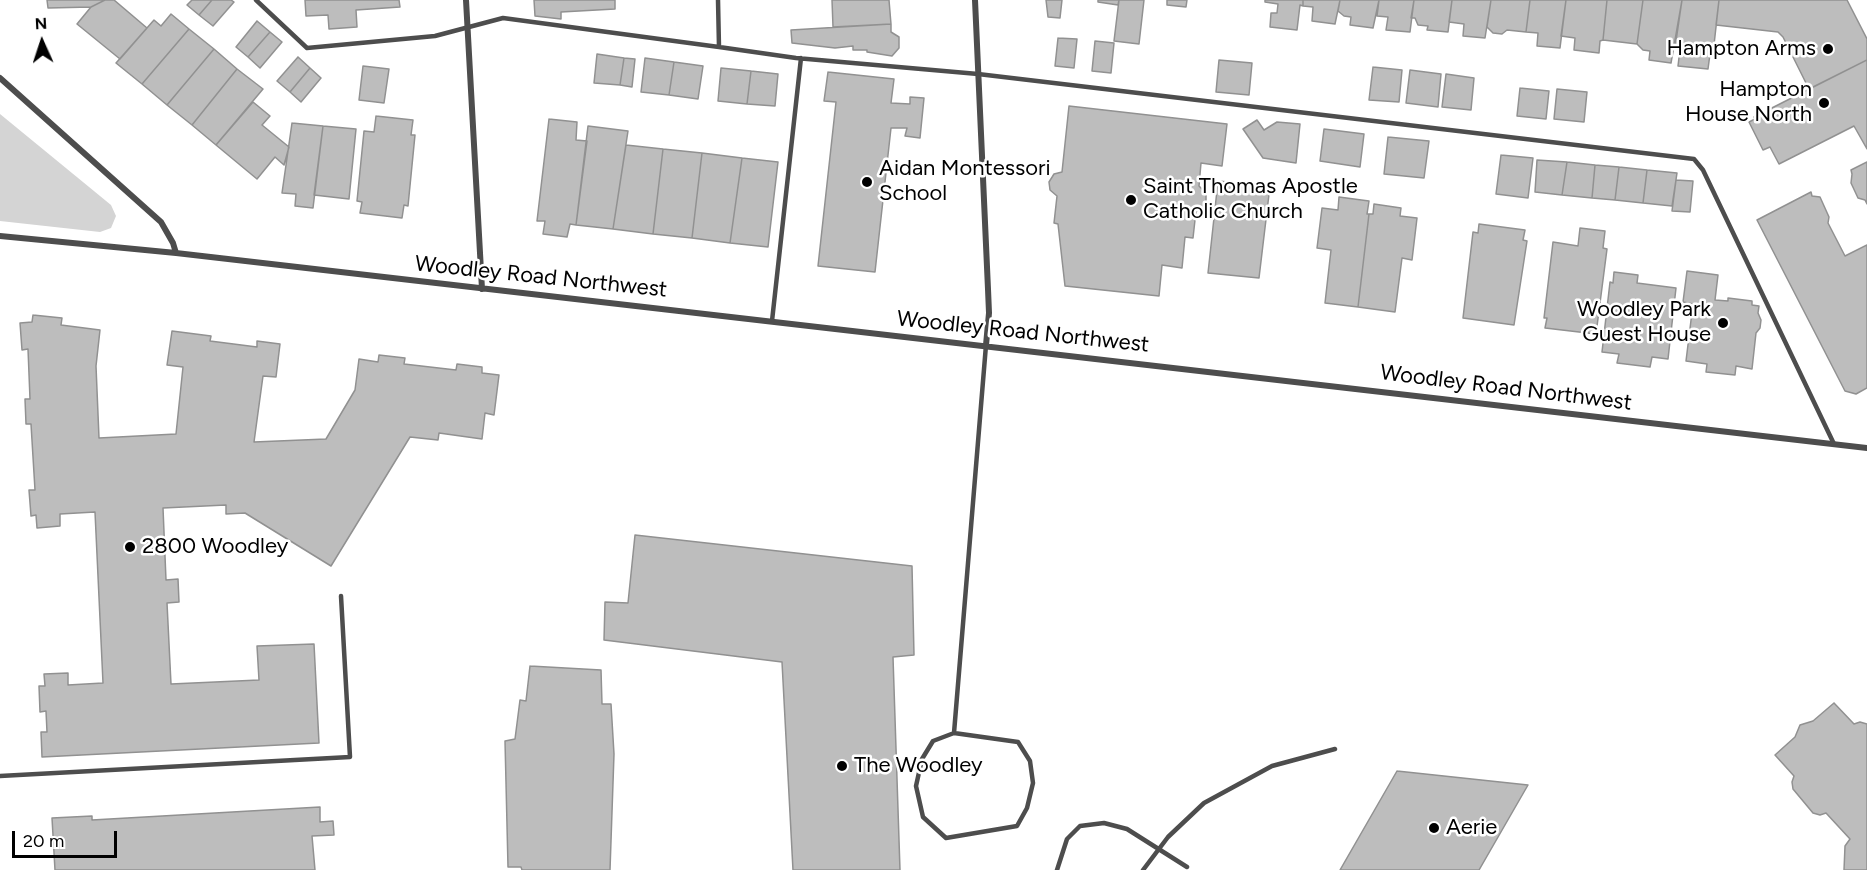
<!DOCTYPE html>
<style>
body{margin:0}
#map{position:relative;width:1867px;height:870px;overflow:hidden;background:#fff;font-family:Figtree,sans-serif}
canvas{display:block}
.north{position:absolute;left:12px;top:12px;width:60px;height:60px;-webkit-text-stroke:4px #fff;paint-order:stroke;rotate:357deg;font-size:16px;font-weight:700;line-height:24px;text-align:center;color:#000}
.north::after{content:'';display:block;margin:auto;width:21px;height:27px;background:#000;clip-path:polygon(50% 0,100% 100%,50% 72%,0 100%)}
.scale{position:absolute;left:12px;top:831px;width:105px;height:27px;box-sizing:border-box;border:3px solid #000;border-top:0;padding-left:8px;font-size:18px;line-height:21px;white-space:nowrap;color:#000;-webkit-text-stroke:4px #fff;paint-order:stroke}
</style>
<div id="map">
<canvas width="1867" height="870"></canvas>
<div class="north">N</div>
<div class="scale">20 m</div>
</div>
<script>
const context = document.querySelector('canvas').getContext('2d');
context.lineJoin = 'round';
function fillPath(path, color) { context.fillStyle = color; context.fill(path, 'evenodd'); }
const toPath = rows => new Path2D(rows.map(r => 'M' + r).join(''));
function trace(path, color, width, dash) { context.strokeStyle = color; context.lineWidth = width; context.lineCap = dash ? 'butt' : 'round'; context.setLineDash(dash || []); context.stroke(path); }
function label(font, color, halo, rows, align = 'center') {
  context.font = font + ' Figtree,sans-serif'; context.lineWidth = 5; context.setLineDash([]); context.textBaseline = 'middle'; context.strokeStyle = halo; context.fillStyle = color; for (const [text, x, y, turn = 0] of rows) {
    context.save(); context.translate(x, y); context.rotate((+turn || 0) * Math.PI / 180); context.textAlign = isNaN(turn) ? turn : align; if (halo) context.strokeText(text, 0, 0); context.fillText(text, 0, 0); context.restore();
  }
}
fillPath(toPath([
 [0,114,111,205,116,216,111,228,100,232,0,221]
]), '#d4d4d4');
const building = toPath([
 [47,0,105,0,91,7,48,8,47,0],
 [105,0,114,0,147,28,120,59,77,24,91,7,105,0],
 [192,0,212,0,199,15,187,5,192,0],
 [212,0,231,0,234,2,213,26,199,15,212,0],
 [305,0,399,0,400,7,356,10,357,27,329,29,328,15,306,16,305,0],
 [534,0,615,0,615,9,561,12,561,19,535,16,534,0],
 [832,0,889,0,891,24,833,27,832,0],
 [1046,0,1062,0,1060,18,1048,17,1046,0],
 [1098,0,1119,0,1118,5,1098,2,1098,0],
 [1119,0,1144,0,1139,44,1114,41,1119,0],
 [1167,0,1187,0,1186,7,1167,5,1167,0],
 [1265,0,1303,0,1303,6,1300,5,1297,30,1270,27,1271,13,1277,13,1278,4,1265,2,1265,0],
 [1303,0,1340,0,1335,24,1312,21,1313,7,1303,6,1303,0],
 [1340,0,1379,0,1373,28,1350,25,1351,17,1344,16,1338,11,1340,0],
 [1379,0,1414,0,1410,32,1386,30,1388,17,1377,16,1379,0],
 [1414,0,1452,0,1448,32,1427,30,1428,26,1418,25,1415,18,1411,18,1414,0],
 [1452,0,1491,0,1485,38,1463,36,1464,24,1449,22,1452,0],
 [1491,0,1530,0,1526,32,1507,30,1502,34,1493,33,1487,27,1491,0],
 [1530,0,1566,0,1560,48,1537,46,1538,33,1526,32,1530,0],
 [1566,0,1607,0,1603,40,1600,41,1599,53,1574,50,1575,38,1561,36,1566,0],
 [1607,0,1643,0,1637,44,1603,40,1607,0],
 [1643,0,1682,0,1671,63,1649,60,1650,51,1643,50,1637,44,1643,0],
 [1682,0,1719,0,1713,54,1710,54,1708,69,1678,66,1680,49,1675,48,1682,0],
 [1719,0,1847,0,1867,39,1867,60,1809,89,1783,37,1778,32,1716,25,1719,0],
 [171,14,189,29,142,84,116,63,154,20,161,26,171,14],
 [257,21,270,32,248,57,236,47,257,21],
 [891,24,891,32,899,37,899,48,892,56,867,52,867,50,853,50,853,46,835,48,792,43,791,30,891,24],
 [189,29,214,49,167,105,142,84,189,29],
 [270,32,282,42,260,68,248,57,270,32],
 [1058,38,1077,39,1074,68,1055,66,1058,38],
 [1095,41,1114,43,1111,73,1092,71,1095,41],
 [214,49,237,69,192,125,167,105,214,49],
 [597,54,624,58,620,85,594,83,597,54],
 [298,57,310,68,290,92,277,81,298,57],
 [624,58,635,59,632,87,620,85,624,58],
 [645,58,674,62,669,95,641,92,645,58],
 [1219,60,1252,63,1249,95,1216,92,1219,60],
 [1867,60,1867,149,1854,126,1779,164,1770,147,1763,150,1749,122,1755,119,1754,117,1867,60],
 [674,62,703,66,698,99,669,95,674,62],
 [363,66,389,69,384,103,359,100,363,66],
 [1373,67,1402,70,1399,102,1369,100,1373,67],
 [310,68,321,78,301,102,290,92,310,68],
 [721,68,751,71,747,104,718,101,721,68],
 [237,69,263,89,216,145,192,125,237,69],
 [1410,70,1441,74,1438,107,1406,103,1410,70],
 [751,71,778,74,775,106,747,104,751,71],
 [828,72,894,79,891,103,910,104,910,97,924,98,920,138,905,136,907,128,891,128,875,272,818,266,836,102,824,101,828,72],
 [1446,74,1474,78,1471,110,1442,107,1446,74],
 [1520,88,1549,91,1546,119,1517,116,1520,88],
 [1557,89,1587,92,1584,122,1554,119,1557,89],
 [253,102,270,116,262,125,289,147,284,165,275,157,257,179,216,145,253,102],
 [1069,106,1227,124,1222,166,1201,163,1199,186,1206,193,1206,203,1203,208,1196,211,1193,238,1185,237,1182,268,1162,265,1159,296,1065,286,1058,224,1054,223,1057,196,1050,190,1049,182,1054,174,1062,172,1069,106],
 [376,116,413,120,411,135,415,135,408,206,404,205,402,218,360,213,362,202,357,201,364,131,374,132,376,116],
 [549,119,577,122,576,140,587,141,576,225,570,224,567,237,543,234,545,221,537,221,549,119],
 [1257,120,1264,130,1277,122,1300,124,1296,163,1263,158,1243,129,1257,120],
 [292,123,323,126,313,208,295,206,296,194,282,193,292,123],
 [323,126,356,129,349,199,314,195,323,126],
 [588,126,628,131,613,229,576,225,588,126],
 [1324,129,1364,134,1360,167,1320,161,1324,129],
 [1388,137,1429,141,1424,178,1384,174,1388,137],
 [626,145,663,149,653,234,613,229,626,145],
 [663,149,702,153,692,238,653,234,663,149],
 [702,153,742,158,730,243,692,238,702,153],
 [1501,155,1533,158,1528,198,1496,194,1501,155],
 [742,158,778,162,768,247,730,243,742,158],
 [1537,160,1567,162,1562,195,1535,192,1537,160],
 [1567,162,1595,165,1592,198,1562,195,1567,162],
 [1867,162,1867,204,1865,200,1858,198,1851,183,1852,174,1851,170,1867,162],
 [1595,165,1619,167,1615,200,1592,198,1595,165],
 [1619,167,1647,170,1643,203,1615,200,1619,167],
 [1647,170,1677,173,1672,206,1643,203,1647,170],
 [1676,180,1693,181,1690,212,1672,211,1676,180],
 [1218,181,1270,186,1259,278,1208,273,1218,181],
 [1811,192,1812,196,1820,197,1829,217,1828,223,1845,256,1867,245,1867,388,1856,394,1845,391,1757,220,1811,192],
 [1339,197,1369,201,1367,214,1369,214,1358,307,1325,303,1331,250,1317,248,1322,208,1338,210,1339,197],
 [1374,204,1401,208,1400,216,1417,218,1412,260,1402,258,1395,312,1358,307,1369,214,1373,214,1374,204],
 [1479,224,1525,230,1523,240,1527,241,1514,325,1463,318,1473,232,1478,233,1479,224],
 [1580,228,1605,231,1603,248,1607,249,1596,334,1545,328,1547,318,1544,318,1553,242,1578,246,1580,228],
 [1687,271,1718,275,1715,300,1728,301,1728,298,1752,301,1752,305,1759,306,1758,313,1761,320,1760,328,1756,333,1752,369,1736,366,1735,375,1706,372,1707,364,1686,361,1693,304,1683,302,1687,271],
 [1614,272,1638,275,1637,283,1676,288,1668,359,1652,357,1650,367,1617,363,1619,354,1602,352,1610,282,1613,283,1614,272],
 [33,315,62,318,61,325,100,330,96,366,99,438,176,434,183,367,167,365,172,331,211,336,210,341,257,347,257,341,280,344,276,377,263,376,254,442,326,439,355,390,359,359,378,362,379,355,405,358,404,364,456,370,457,364,482,367,482,373,499,375,494,415,485,413,482,439,439,433,438,440,410,437,331,566,245,513,226,514,226,505,163,508,166,580,178,579,179,602,167,603,171,684,259,680,257,646,314,644,319,743,42,757,41,732,47,732,46,711,40,712,39,686,45,686,44,674,68,673,68,685,103,683,95,512,60,514,60,526,37,528,36,515,31,516,29,490,35,490,31,424,26,424,25,399,30,399,28,349,22,350,20,323,32,322,33,315],
 [635,535,912,566,914,655,893,657,900,870,793,870,782,662,604,640,605,602,628,603,635,535],
 [530,666,601,670,602,704,611,704,614,754,610,870,522,870,521,867,508,867,505,741,515,739,520,700,526,701,530,666],
 [1834,703,1854,724,1860,722,1867,724,1867,870,1844,870,1845,846,1850,839,1826,813,1820,815,1813,813,1793,789,1792,782,1794,776,1775,755,1795,737,1800,725,1813,721,1834,703],
 [1397,771,1528,785,1479,870,1340,870,1397,771],
 [320,807,320,822,333,821,334,835,312,836,315,870,55,870,52,818,92,816,92,820,320,807]
]);
fillPath(building, '#bdbdbd');
trace(building, '#919191', 1.5);
trace(toPath([
 [256,0,307,48,435,36,503,18,719,47],
 [718,0,719,47,796,58,978,74,1694,159,1703,170,1834,444],
 [772,321,801,58],
 [954,733,986,345],
 [954,733,1018,742,1030,761,1033,783,1027,808,1017,826,946,838,923,817,916,786,922,759,933,741,954,733],
 [0,776,350,757,341,596],
 [1057,870,1067,839,1080,826,1104,823,1127,829,1187,867],
 [1143,870,1168,837,1204,803,1272,766,1335,749]
]), '#4d4d4d', 4.5);
trace(toPath([
 [466,0,482,289],
 [975,0,988,289,989,313,986,345],
 [0,78,161,222,173,243,176,253],
 [0,236,176,253,1867,448]
]), '#4d4d4d', 6);
for (const [x, y, r, color] of [
 [1828,49,6,"#000"],
 [1824,103,6,"#000"],
 [867,182,6,"#000"],
 [1131,200,6,"#000"],
 [1723,323,6,"#000"],
 [130,547,6,"#000"],
 [842,766,6,"#000"],
 [1434,828,6,"#000"]
]) { const dot = new Path2D(); dot.arc(x, y, r, 0, 2 * Math.PI); context.fillStyle = color; context.fill(dot); trace(dot, '#fff', 2); }
label('22px', '#000', '#fff', [
 ["Hampton Arms",1816,49,"right"],
 ["Hampton",1812,90,"right"],
 ["House North",1812,115,"right"],
 ["Aidan Montessori",879,169],
 ["School",879,194],
 ["Saint Thomas Apostle",1143,187],
 ["Catholic Church",1143,212],
 ["Woodley Park",1711,310,"right"],
 ["Guest House",1711,335,"right"],
 ["2800 Woodley",142,547],
 ["The Woodley",854,766],
 ["Aerie",1446,828]
], 'left');
label('22px', '#000', '#fff', [
 ["Woodley Road Northwest",541,277,6],
 ["Woodley Road Northwest",1023,332,6],
 ["Woodley Road Northwest",1506,388,7]
]);
</script>
